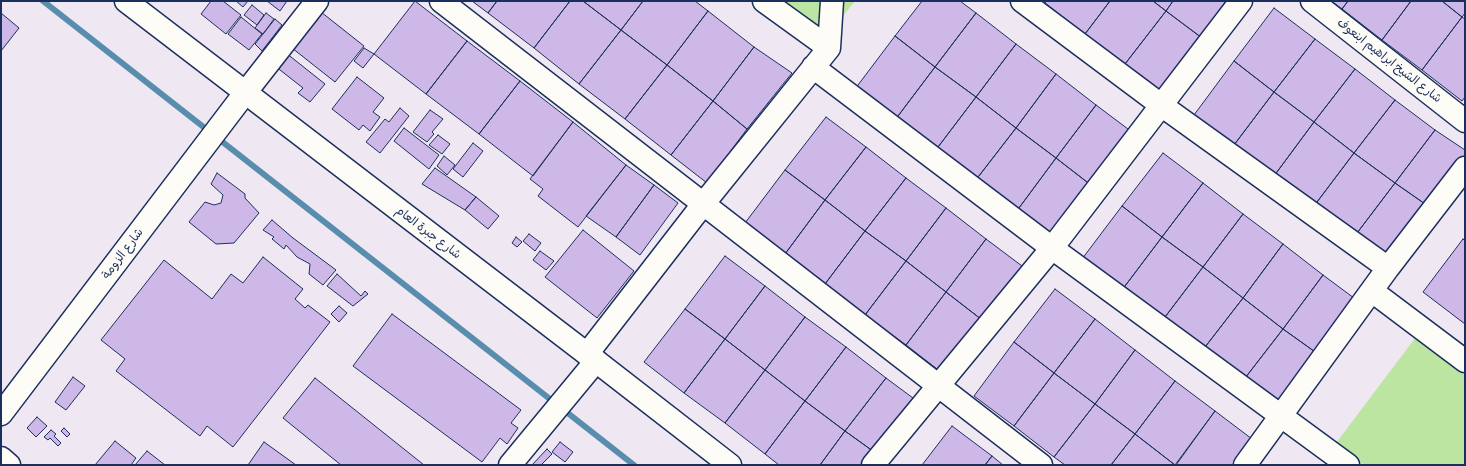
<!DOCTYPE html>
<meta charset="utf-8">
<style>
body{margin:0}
#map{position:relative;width:1466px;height:466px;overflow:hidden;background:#efe8f2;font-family:Itim,sans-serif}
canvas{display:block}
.frame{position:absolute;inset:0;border:2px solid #1b2f5e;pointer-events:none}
</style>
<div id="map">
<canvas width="1466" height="466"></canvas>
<div class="frame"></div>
</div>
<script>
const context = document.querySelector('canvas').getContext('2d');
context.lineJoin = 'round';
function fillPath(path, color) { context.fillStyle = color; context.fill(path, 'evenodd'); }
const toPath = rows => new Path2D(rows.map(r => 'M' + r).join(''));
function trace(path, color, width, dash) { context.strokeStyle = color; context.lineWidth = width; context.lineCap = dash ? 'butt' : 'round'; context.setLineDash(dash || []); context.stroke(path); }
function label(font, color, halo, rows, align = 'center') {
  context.font = font + ' Itim,"Playpen Sans Arabic",sans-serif'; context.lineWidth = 3; context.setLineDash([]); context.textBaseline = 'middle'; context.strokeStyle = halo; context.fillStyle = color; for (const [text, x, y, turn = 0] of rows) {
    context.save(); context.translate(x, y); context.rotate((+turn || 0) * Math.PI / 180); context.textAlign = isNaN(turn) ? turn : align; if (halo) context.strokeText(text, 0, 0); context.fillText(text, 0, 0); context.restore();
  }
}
fillPath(toPath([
 [772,1,855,1,824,40],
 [1416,337,1465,375,1465,465,1364,465,1336,443]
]), '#bce5a2');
trace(toPath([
 [43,1,634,465]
]), '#598dae', 6);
const building = toPath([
 [211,1,223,1,241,15,226,34,201,14,211,1],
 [236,1,248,1,243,7,236,1],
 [267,1,287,1,280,11,267,1],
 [415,1,467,41,426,94,374,54,415,1],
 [472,1,497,1,488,13,472,1],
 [497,1,570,1,534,48,488,13,497,1],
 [570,1,583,1,621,30,579,84,534,48,570,1],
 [583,1,643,1,621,30,583,1],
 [643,1,695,1,708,11,667,65,621,30,643,1],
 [922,1,960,1,976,13,935,67,895,36,922,1],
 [1046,1,1110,1,1085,34,1045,3,1046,1],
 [1110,1,1153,1,1166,11,1125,64,1085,34,1110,1],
 [1153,1,1173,1,1166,11,1153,1],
 [1173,1,1236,1,1206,41,1166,11,1173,1],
 [1331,1,1348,1,1342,9,1331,1],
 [1348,1,1411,1,1382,40,1342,9,1348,1],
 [1411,1,1442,1,1462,17,1422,70,1382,40,1411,1],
 [1442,1,1465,1,1465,13,1462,17,1442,1],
 [252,5,264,15,257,25,244,15,252,5],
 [1274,8,1315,39,1274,92,1234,61,1274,8],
 [708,11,754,47,713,101,667,65,708,11],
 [1166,11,1206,41,1165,95,1125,64,1166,11],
 [321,12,364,46,335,82,292,48,321,12],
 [1,13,19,28,1,51,1,13],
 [266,13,274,19,263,34,255,28,266,13],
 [976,13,1016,44,976,97,935,67,976,13],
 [241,17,262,34,249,50,228,34,241,17],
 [1462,17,1465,19,1465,97,1462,101,1422,70,1462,17],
 [275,19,282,25,262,51,255,44,275,19],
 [621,30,667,65,625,119,579,84,621,30],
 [895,36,935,67,895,120,855,89,895,36],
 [1315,39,1355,69,1314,122,1274,92,1315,39],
 [467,41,520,81,479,134,426,94,467,41],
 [1016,44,1056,74,1016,128,976,97,1016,44],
 [754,47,792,73,747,129,713,101,754,47],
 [364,48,374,54,363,68,354,61,364,48],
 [286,53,325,84,310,102,298,93,303,88,275,66,286,53],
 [1234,61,1274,92,1234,145,1194,115,1234,61],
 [667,65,713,101,671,155,625,119,667,65],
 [935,67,976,97,935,151,895,120,935,67],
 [1355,69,1395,100,1354,153,1314,122,1355,69],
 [1056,74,1096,105,1056,158,1016,128,1056,74],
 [357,77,384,98,373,112,380,117,370,131,363,125,359,130,332,109,357,77],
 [520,81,573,122,533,176,479,134,520,81],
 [1274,92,1314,122,1274,176,1234,145,1274,92],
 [976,97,1016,128,975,181,935,151,976,97],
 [1395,100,1435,130,1395,183,1354,153,1395,100],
 [713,101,747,129,707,183,671,155,713,101],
 [1096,105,1136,135,1096,189,1056,158,1096,105],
 [400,108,409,116,380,153,366,142,385,119,389,122,400,108],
 [430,110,443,119,432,132,434,134,427,142,413,132,430,110],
 [826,117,866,147,825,200,785,170,826,117],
 [573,122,626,165,578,227,538,196,543,189,530,179,573,122],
 [1314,122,1354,153,1314,206,1274,176,1314,122],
 [404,128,439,155,429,169,394,141,404,128],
 [1016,128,1056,158,1016,212,975,181,1016,128],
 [1435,130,1465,150,1465,156,1428,206,1395,183,1435,130],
 [438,135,450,144,442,154,429,145,438,135],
 [473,143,483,151,463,177,453,169,473,143],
 [866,147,906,178,865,231,825,200,866,147],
 [1163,153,1203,183,1162,237,1122,206,1163,153],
 [1354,153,1395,183,1354,237,1314,206,1354,153],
 [444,156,455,165,447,175,437,166,444,156],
 [1056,158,1096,189,1056,242,1016,212,1056,158],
 [626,165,654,185,616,237,586,216,626,165],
 [435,168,476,197,465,210,422,184,435,168],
 [785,170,825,200,785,254,745,223,785,170],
 [217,173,245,194,245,198,259,213,234,243,216,244,189,222,205,202,214,205,221,203,223,195,211,184,217,173],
 [906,178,946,208,906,261,865,231,906,178],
 [1203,183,1243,214,1203,267,1162,237,1203,183],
 [1395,183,1428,206,1387,259,1354,237,1395,183],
 [654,185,678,203,640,255,616,237,654,185],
 [476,197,499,216,488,229,465,210,476,197],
 [825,200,865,231,825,284,785,254,825,200],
 [1122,206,1162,237,1122,290,1082,259,1122,206],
 [946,208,986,239,946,292,906,261,946,208],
 [1243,214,1283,244,1243,298,1203,267,1243,214],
 [272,220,293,238,336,270,323,285,309,274,310,264,297,257,286,245,284,249,272,239,274,237,263,230,272,220],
 [583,230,634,271,597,318,545,277,583,230],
 [865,231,906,261,865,315,825,284,865,231],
 [529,234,541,243,535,251,523,241,529,234],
 [516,237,522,242,517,247,512,243,516,237],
 [1162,237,1203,267,1162,321,1122,290,1162,237],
 [986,239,1026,269,986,323,946,292,986,239],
 [1463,239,1465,241,1465,324,1423,292,1463,239],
 [1283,244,1323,275,1283,329,1243,298,1283,244],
 [540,251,554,261,546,270,533,260,540,251],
 [725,256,765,286,725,339,685,309,725,256],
 [263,257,303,289,295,299,305,308,308,305,330,322,233,447,207,426,200,436,116,371,125,359,101,340,164,260,212,299,231,274,243,283,263,257],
 [906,261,946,292,906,345,865,315,906,261],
 [1203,267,1243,298,1202,351,1162,321,1203,267],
 [337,274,361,296,365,291,368,294,353,306,327,286,337,274],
 [1323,275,1358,301,1318,354,1283,329,1323,275],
 [765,286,805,317,765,370,725,339,765,286],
 [1055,289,1095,319,1054,373,1014,342,1055,289],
 [946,292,986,323,946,376,906,345,946,292],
 [1243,298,1283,329,1242,382,1202,351,1243,298],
 [339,306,347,313,339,322,331,314,339,306],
 [685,309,725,339,684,393,644,362,685,309],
 [392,314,521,410,511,423,518,428,507,444,500,438,482,462,353,366,392,314],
 [805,317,846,347,805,401,765,370,805,317],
 [1095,319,1135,350,1095,404,1054,373,1095,319],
 [1283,329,1318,354,1278,408,1242,382,1283,329],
 [725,339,765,370,725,423,684,393,725,339],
 [1014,342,1054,373,1014,426,974,396,1014,342],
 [846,347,886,378,845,431,805,401,846,347],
 [1135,350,1175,381,1135,434,1095,404,1135,350],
 [765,370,805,401,765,454,725,423,765,370],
 [1054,373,1095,404,1054,457,1014,426,1054,373],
 [73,377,85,386,66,410,55,402,73,377],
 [315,378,424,465,341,465,283,418,315,378],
 [886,378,917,401,877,454,845,431,886,378],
 [1175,381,1215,411,1175,465,1135,434,1175,381],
 [805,401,845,431,820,465,779,465,765,454,805,401],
 [1095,404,1135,434,1111,465,1065,465,1054,457,1095,404],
 [1215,411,1256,442,1238,465,1176,465,1215,411],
 [37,417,47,426,36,437,27,428,37,417],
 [952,426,992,456,985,465,922,465,952,426],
 [64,428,70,434,67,437,61,431,64,428],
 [51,430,56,434,54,436,61,443,58,446,50,438,48,440,44,437,51,430],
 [845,431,877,454,868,465,820,465,845,431],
 [1135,434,1175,465,1111,465,1135,434],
 [115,441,136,458,131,465,95,465,115,441],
 [264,442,296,465,248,465,264,442],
 [560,442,573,452,565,462,552,452,560,442],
 [547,449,552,454,541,465,532,465,547,449],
 [147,451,165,465,135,465,147,451],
 [992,456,1003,465,985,465,992,456]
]);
fillPath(building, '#ceb8e8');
trace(building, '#1b2f5e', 1);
const minor = toPath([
 [441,1,1041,465],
 [764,1,829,48],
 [1022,1,1161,105,1388,268],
 [1312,1,1465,121],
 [813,67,1052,248,1348,465],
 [245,93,317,1],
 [1372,291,1465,361],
 [587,354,704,203,829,48,832,1],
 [1,458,9,465],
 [510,465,596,361],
 [873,465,1052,248,1241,1],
 [1245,465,1388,268,1465,168]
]);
const tertiary = toPath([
 [1,414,245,93]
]);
const secondary = toPath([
 [126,1,587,354,730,465]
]);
trace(minor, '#1b2f5e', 25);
trace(tertiary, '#1b2f5e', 25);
trace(secondary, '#1b2f5e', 25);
trace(minor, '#fdfcf7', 22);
trace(tertiary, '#fdfcf7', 22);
trace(secondary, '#fdfcf7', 22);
label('12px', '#1b2f5e', '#fdfcf7', [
 ["شارع الشيخ ابراهيم ابنعوف",1389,61,38],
 ["شارع جبرة العام",428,233,37],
 ["شارع الزومة",123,254,-53]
]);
</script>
